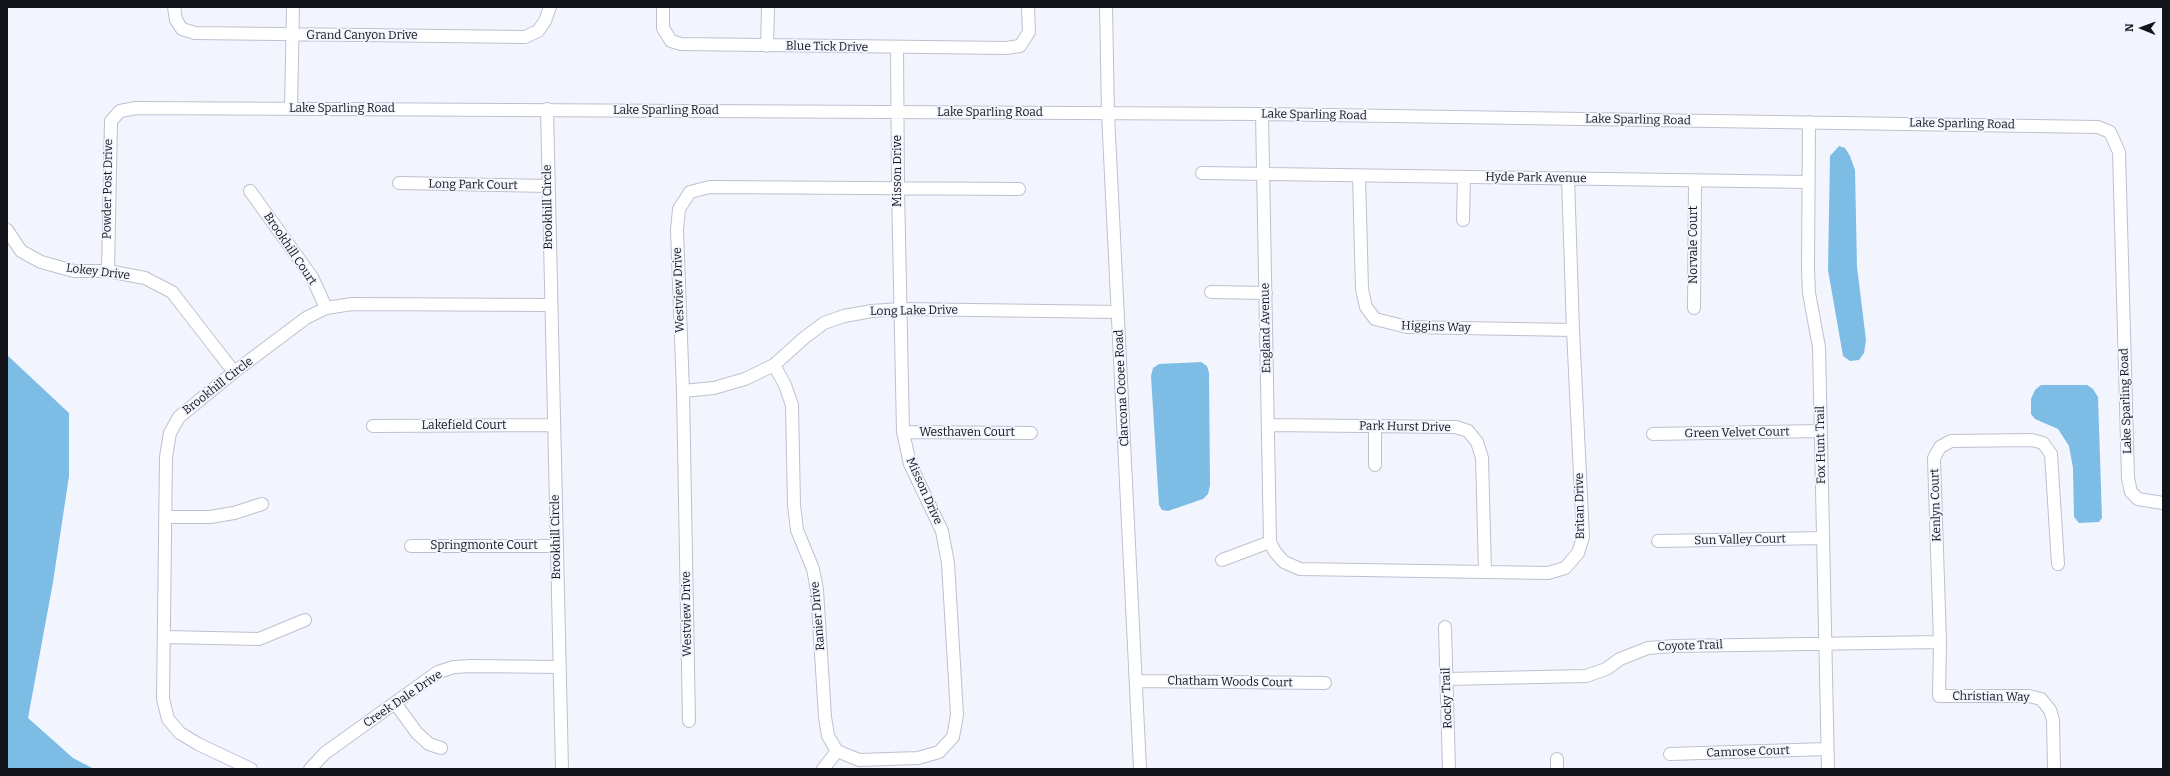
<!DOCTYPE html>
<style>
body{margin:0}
#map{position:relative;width:2170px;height:776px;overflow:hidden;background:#f3f5fe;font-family:Bitter,serif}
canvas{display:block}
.frame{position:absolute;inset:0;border:8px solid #131419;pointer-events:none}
.north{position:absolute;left:2122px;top:8px;width:40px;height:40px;-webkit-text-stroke:3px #f3f5fe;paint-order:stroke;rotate:271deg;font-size:11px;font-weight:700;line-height:16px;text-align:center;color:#131419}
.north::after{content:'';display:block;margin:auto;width:14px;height:18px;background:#131419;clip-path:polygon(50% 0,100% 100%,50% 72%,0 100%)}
</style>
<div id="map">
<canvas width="2170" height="776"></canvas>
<div class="frame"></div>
<div class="north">N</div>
</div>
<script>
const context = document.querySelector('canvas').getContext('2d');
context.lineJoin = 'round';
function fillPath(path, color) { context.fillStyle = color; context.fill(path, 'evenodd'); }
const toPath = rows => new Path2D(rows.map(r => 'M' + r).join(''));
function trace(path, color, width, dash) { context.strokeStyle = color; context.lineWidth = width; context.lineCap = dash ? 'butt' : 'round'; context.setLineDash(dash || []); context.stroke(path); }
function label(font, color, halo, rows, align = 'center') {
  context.font = font + ' Bitter,serif'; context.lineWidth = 3.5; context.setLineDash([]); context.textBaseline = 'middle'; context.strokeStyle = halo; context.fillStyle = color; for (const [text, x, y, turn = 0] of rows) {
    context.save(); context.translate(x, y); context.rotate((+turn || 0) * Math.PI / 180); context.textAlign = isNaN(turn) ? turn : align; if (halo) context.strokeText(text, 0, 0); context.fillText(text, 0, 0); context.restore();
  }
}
fillPath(toPath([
 [1839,146,1845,148,1850,156,1855,170,1857,267,1866,340,1864,353,1859,360,1850,361,1843,356,1828,270,1830,156],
 [7,355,69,413,69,476,53,582,28,718,73,758,94,769,7,769],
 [1201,362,1207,366,1209,373,1210,485,1208,494,1203,499,1168,511,1162,510,1159,505,1151,376,1153,368,1159,364],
 [2041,385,2087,385,2093,389,2098,397,2102,518,2099,522,2079,523,2074,517,2073,468,2069,446,2058,429,2035,419,2031,414,2031,399,2035,390]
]), '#7dbce4');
const minor = toPath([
 [174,7,176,20,182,29,195,33,525,37,538,31,545,21,550,7],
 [663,7,663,28,671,41,681,44,1006,48,1020,46,1029,32,1028,7],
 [1106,7,1108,114,1140,769],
 [767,46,768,7],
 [291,109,293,7],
 [547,109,562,769],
 [1262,114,1270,542,1275,552,1284,562,1300,569,1548,573,1565,568,1578,553,1583,537,1573,330,1568,178],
 [1809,122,1808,268,1809,293,1819,347,1828,769],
 [1202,173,1808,182],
 [1359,176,1362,289,1366,307,1375,319,1407,327,1573,330],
 [399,183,548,186],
 [250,191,312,277,326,308],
 [1463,220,1464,177],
 [7,230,21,251,41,262,74,271,108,271,145,278,172,292,234,372],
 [108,271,111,121,120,111,136,108,1262,114,2098,127,2110,132,2119,152,2128,478,2131,492,2138,499,2163,503],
 [1211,292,1266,293],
 [1694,308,1695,181],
 [774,365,785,385,792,405,794,505,797,530,813,569,817,590,825,717,828,736,837,751],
 [683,391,714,388,745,379,774,365,804,338,824,323,844,316,872,311,900,309,1118,312],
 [1268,425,1456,427,1468,431,1477,442,1482,458,1485,572],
 [373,426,554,425],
 [1375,427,1375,465],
 [903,432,1031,433],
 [1653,434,1821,431],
 [165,517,210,517,234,513,262,504],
 [1658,541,1823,538],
 [411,546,556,546],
 [1222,560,1270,542],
 [1445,627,1449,769],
 [164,637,259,639,305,620],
 [1447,679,1586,676,1606,669,1620,659,1648,648,1675,646,1940,642],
 [1136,681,1325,683],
 [395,703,417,733,429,744,441,748],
 [689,721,683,391,677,230,679,209,690,192,710,187,1019,189],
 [837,751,859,760,918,758,939,752,953,737,957,715,948,563,942,531,910,464,903,432,898,188,897,48],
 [1670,754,1827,749],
 [1557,759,1557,769],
 [251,769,198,744,180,733,168,719,163,699,166,457,170,433,179,417,234,372,306,318,326,308,352,304,550,305],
 [310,769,325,753,438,672,454,667,472,666,559,667],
 [823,769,837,751],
 [2054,769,2053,720,2050,710,2041,699,2029,696,1939,696,1940,642,1934,458,1940,447,1951,441,2032,440,2043,443,2051,454,2058,564]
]);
trace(minor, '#bec0cf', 14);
trace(minor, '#fff', 12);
label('12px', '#131419', '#f3f5fe', [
 ["Grand Canyon Drive",362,36],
 ["Blue Tick Drive",827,47,1],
 ["Lake Sparling Road",342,109],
 ["Lake Sparling Road",666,111],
 ["Lake Sparling Road",990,113],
 ["Lake Sparling Road",1314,115,1],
 ["Lake Sparling Road",1638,120,1],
 ["Lake Sparling Road",1962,124,1],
 ["Misson Drive",898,171,-90],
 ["Hyde Park Avenue",1536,178,1],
 ["Long Park Court",473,185,1],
 ["Powder Post Drive",108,189,-89],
 ["Brookhill Circle",548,207,-91],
 ["Norvale Court",1694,245,-90],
 ["Brookhill Court",290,249,56],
 ["Lokey Drive",98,272,7],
 ["Westview Drive",679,290,-92],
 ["Long Lake Drive",914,311,-1],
 ["Higgins Way",1436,327,2],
 ["England Avenue",1266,328,-91],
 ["Brookhill Circle",218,386,-38],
 ["Clarcona Ocoee Road",1122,388,-93],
 ["Lake Sparling Road",2126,401,-92],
 ["Lakefield Court",464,426],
 ["Park Hurst Drive",1405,427,1],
 ["Westhaven Court",967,433],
 ["Green Velvet Court",1737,433,-1],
 ["Fox Hunt Trail",1821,445,-91],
 ["Misson Drive",924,491,66],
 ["Kenlyn Court",1936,505,-92],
 ["Britan Drive",1580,506,-91],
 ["Brookhill Circle",556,537,-91],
 ["Sun Valley Court",1740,540,-1],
 ["Springmonte Court",484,546],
 ["Westview Drive",687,614,-91],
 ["Ranier Drive",818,616,-95],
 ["Coyote Trail",1690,646,-2],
 ["Chatham Woods Court",1230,682,1],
 ["Christian Way",1991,697,1],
 ["Rocky Trail",1447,698,-92],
 ["Creek Dale Drive",403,699,-34],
 ["Camrose Court",1748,752,-2]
]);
</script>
